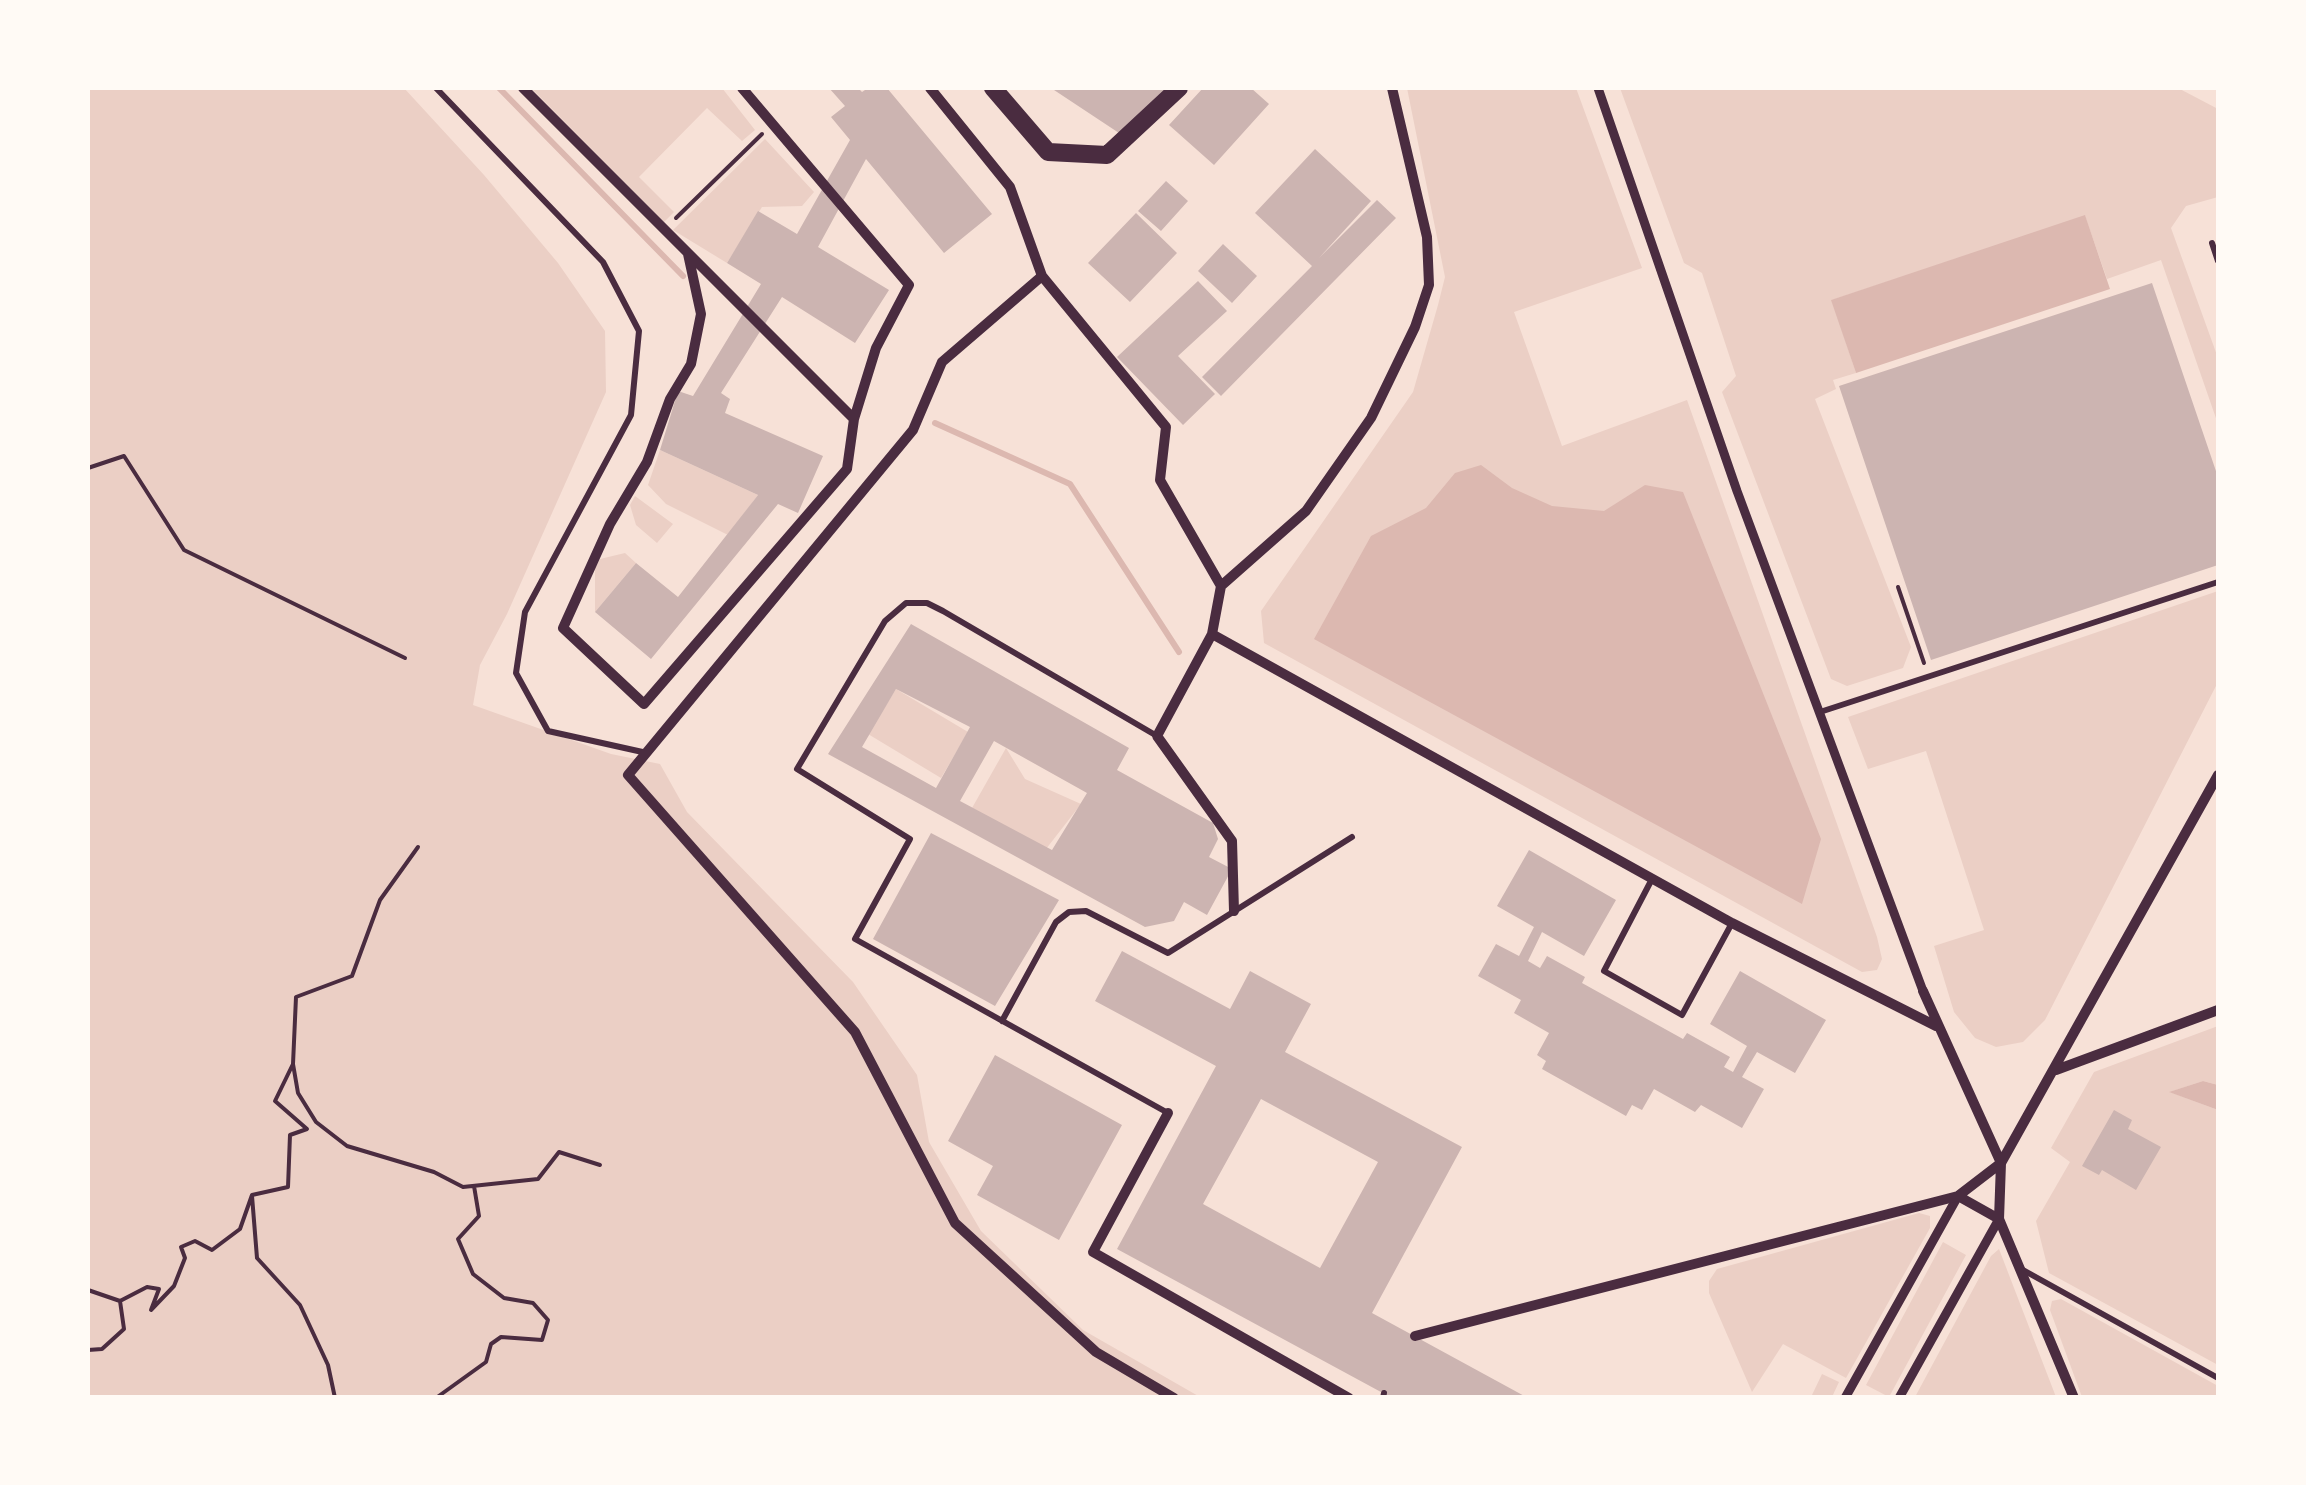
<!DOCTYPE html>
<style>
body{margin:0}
#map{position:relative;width:2306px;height:1485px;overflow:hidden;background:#f7e1d7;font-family:"PT Sans Narrow",sans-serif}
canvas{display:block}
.frame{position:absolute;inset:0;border:90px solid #fffaf5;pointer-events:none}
</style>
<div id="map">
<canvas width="2306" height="1485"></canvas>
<div class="frame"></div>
</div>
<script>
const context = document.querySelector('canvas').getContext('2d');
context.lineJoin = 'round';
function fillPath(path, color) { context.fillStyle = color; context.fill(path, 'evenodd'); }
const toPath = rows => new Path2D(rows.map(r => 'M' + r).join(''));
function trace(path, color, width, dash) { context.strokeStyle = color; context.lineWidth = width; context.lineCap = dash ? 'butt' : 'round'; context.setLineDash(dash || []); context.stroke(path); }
fillPath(toPath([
 [88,88,404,88,484,175,558,263,605,331,606,392,507,614,480,665,473,705,611,754,660,764,687,812,853,982,917,1075,929,1142,981,1231,1083,1330,1200,1397,88,1397],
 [531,88,722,88,755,130,742,141,707,108,639,177,674,212,664,222],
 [1407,88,1576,88,1642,268,1514,312,1562,446,1687,400,1877,937,1882,959,1877,970,1862,972,1264,643,1261,611,1413,392,1438,305,1445,277],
 [1620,88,2178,88,2218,109,2218,197,2186,206,2171,228,2218,358,2218,424,2161,260,2107,279,2085,216,1832,300,1856,373,1833,380,1836,389,1815,399,1911,647,1903,668,1847,686,1831,679,1722,392,1736,376,1702,273,1684,263],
 [765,139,814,192,802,206,762,207,727,263,673,230],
 [660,450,758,495,728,535,666,504,648,485],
 [635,496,673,524,657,543,636,525,630,505],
 [625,553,636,563,595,612,595,568,600,559],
 [2218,591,2218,682,2045,1020,2023,1042,1996,1047,1975,1038,1954,1012,1934,946,1984,930,1926,751,1868,769,1848,717],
 [896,689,968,732,941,778,868,734],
 [1006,748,1025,779,1081,804,1046,849,972,808],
 [2218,1026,2218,1085,2203,1081,2170,1092,2218,1110,2218,1365,2049,1273,2036,1221,2070,1162,2051,1148,2094,1072],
 [1919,1213,1930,1216,1930,1228,1846,1378,1783,1344,1752,1392,1709,1293,1709,1281,1717,1269],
 [1943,1242,1966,1255,1889,1397,1866,1385],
 [1999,1249,2056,1397,1915,1397,1991,1256],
 [2061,1299,2218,1386,2218,1397,2082,1397,2050,1310,2052,1301],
 [1822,1374,1839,1382,1832,1397,1812,1395]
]), '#ebcfc5');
fillPath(toPath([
 [2085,215,2110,289,1856,373,1831,300],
 [1481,465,1512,488,1552,506,1604,511,1645,485,1683,492,1821,839,1802,904,1314,639,1371,536,1426,508,1455,473],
 [2203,1081,2218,1085,2218,1110,2169,1092]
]), '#dcb8b0');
trace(toPath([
 [499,88,683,276],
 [935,423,1070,484,1179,652]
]), '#dcb8b0', 6);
fillPath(toPath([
 [829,88,858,88,862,92,868,88,887,88,992,214,944,253,866,159,818,247,889,290,855,343,782,297,721,393,730,399,725,413,823,456,798,513,778,504,651,659,595,612,636,563,678,597,758,495,660,450,678,391,693,396,761,284,727,263,758,211,797,234,850,140,831,117,845,106],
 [1051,88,1168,88,1119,133],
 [1203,88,1251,88,1269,104,1214,165,1169,125],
 [1315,149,1371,201,1319,258,1377,200,1396,218,1221,396,1202,377,1312,266,1255,213],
 [1166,181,1188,201,1161,231,1138,211],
 [1136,213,1177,253,1130,302,1088,263],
 [1223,244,1257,276,1232,303,1198,271],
 [1198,281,1227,311,1178,356,1215,394,1183,425,1117,357],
 [2152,283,2218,477,2218,565,1931,660,1839,386],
 [911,624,1129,748,1117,770,1213,823,1218,839,1209,857,1232,869,1207,915,1184,902,1174,921,1145,927,828,754],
 [896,689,970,727,936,788,862,747],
 [994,741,1087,793,1052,850,960,801],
 [931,833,1059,900,995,1006,873,939],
 [1529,850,1616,900,1584,956,1542,932,1528,961,1540,968,1547,956,1585,977,1582,983,1683,1039,1687,1033,1730,1057,1724,1067,1733,1072,1747,1046,1710,1024,1740,971,1826,1020,1795,1073,1757,1052,1742,1077,1764,1089,1742,1128,1701,1105,1695,1112,1654,1089,1642,1110,1632,1105,1626,1116,1542,1069,1546,1061,1537,1055,1549,1033,1514,1013,1521,1000,1478,976,1496,944,1519,956,1534,927,1497,906],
 [1122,951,1230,1009,1250,971,1311,1004,1285,1052,1462,1147,1372,1313,1528,1398,1392,1398,1117,1249,1216,1066,1095,1001],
 [1261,1099,1378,1162,1320,1268,1203,1204],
 [995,1055,1122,1125,1059,1240,977,1195,993,1166,948,1141],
 [2114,1110,2132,1120,2128,1129,2161,1147,2136,1190,2102,1170,2099,1175,2082,1166]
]), '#ccb4b1');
trace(toPath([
 [676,218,762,134],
 [88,468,124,456,184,550,405,658],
 [1898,587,1924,663],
 [293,1064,298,1093,316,1122,347,1146,434,1172,463,1187,538,1179,559,1152,600,1165],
 [252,1196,257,1258,300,1305,328,1365,335,1398],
 [88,1290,120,1301],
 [88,1350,102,1349,124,1329,120,1301,147,1287,159,1289,151,1310,174,1286,185,1258,181,1247,195,1241,212,1250,240,1229,252,1195,288,1187,290,1135,307,1129,275,1101,293,1064,296,997,352,976,380,900,418,847],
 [436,1398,486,1362,491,1344,501,1337,542,1340,548,1320,533,1303,504,1298,473,1274,458,1239,479,1216,474,1186]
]), '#4a2c40', 4);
trace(toPath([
 [436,88,603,262,639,331,631,415,525,612,516,673,548,731,647,753],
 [2212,243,2218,261],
 [1820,712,2218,582],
 [1157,736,943,611,927,603,906,603,885,621,797,769,910,839,855,939,1168,1113],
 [1652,879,1604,971,1682,1015,1732,923],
 [1002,1021,1056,922,1069,912,1086,911,1168,953,1352,837],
 [2023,1270,2218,1378],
 [1383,1398,1384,1393]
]), '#4a2c40', 6);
trace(toPath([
 [1598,88,1737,491,1923,991],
 [1845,1398,1958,1196],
 [1899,1398,1999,1219]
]), '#4a2c40', 9);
trace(toPath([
 [523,88,854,419,847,469,644,704,563,628,610,524,647,462,670,399,691,364,701,314,688,254],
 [742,88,909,285,876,348,854,419],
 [930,88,1010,187,1042,276,1166,427,1160,480,1221,586,1212,634,1732,923,1936,1026],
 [1042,276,942,362,913,430,628,775,855,1032,955,1223,1096,1352,1174,1398],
 [1221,586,1306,511,1371,418,1415,327,1429,285,1427,237,1392,88],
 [1212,634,1157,736,1232,841,1234,911],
 [1923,991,2001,1163,1958,1196],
 [2056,1070,2218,1010],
 [1168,1113,1093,1252,1349,1398],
 [1999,1219,2001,1163,2218,775],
 [1415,1336,1958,1196,1999,1219,2074,1398]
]), '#4a2c40', 10);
trace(toPath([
 [993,88,1048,152,1107,155,1179,88]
]), '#4a2c40', 18);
</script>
